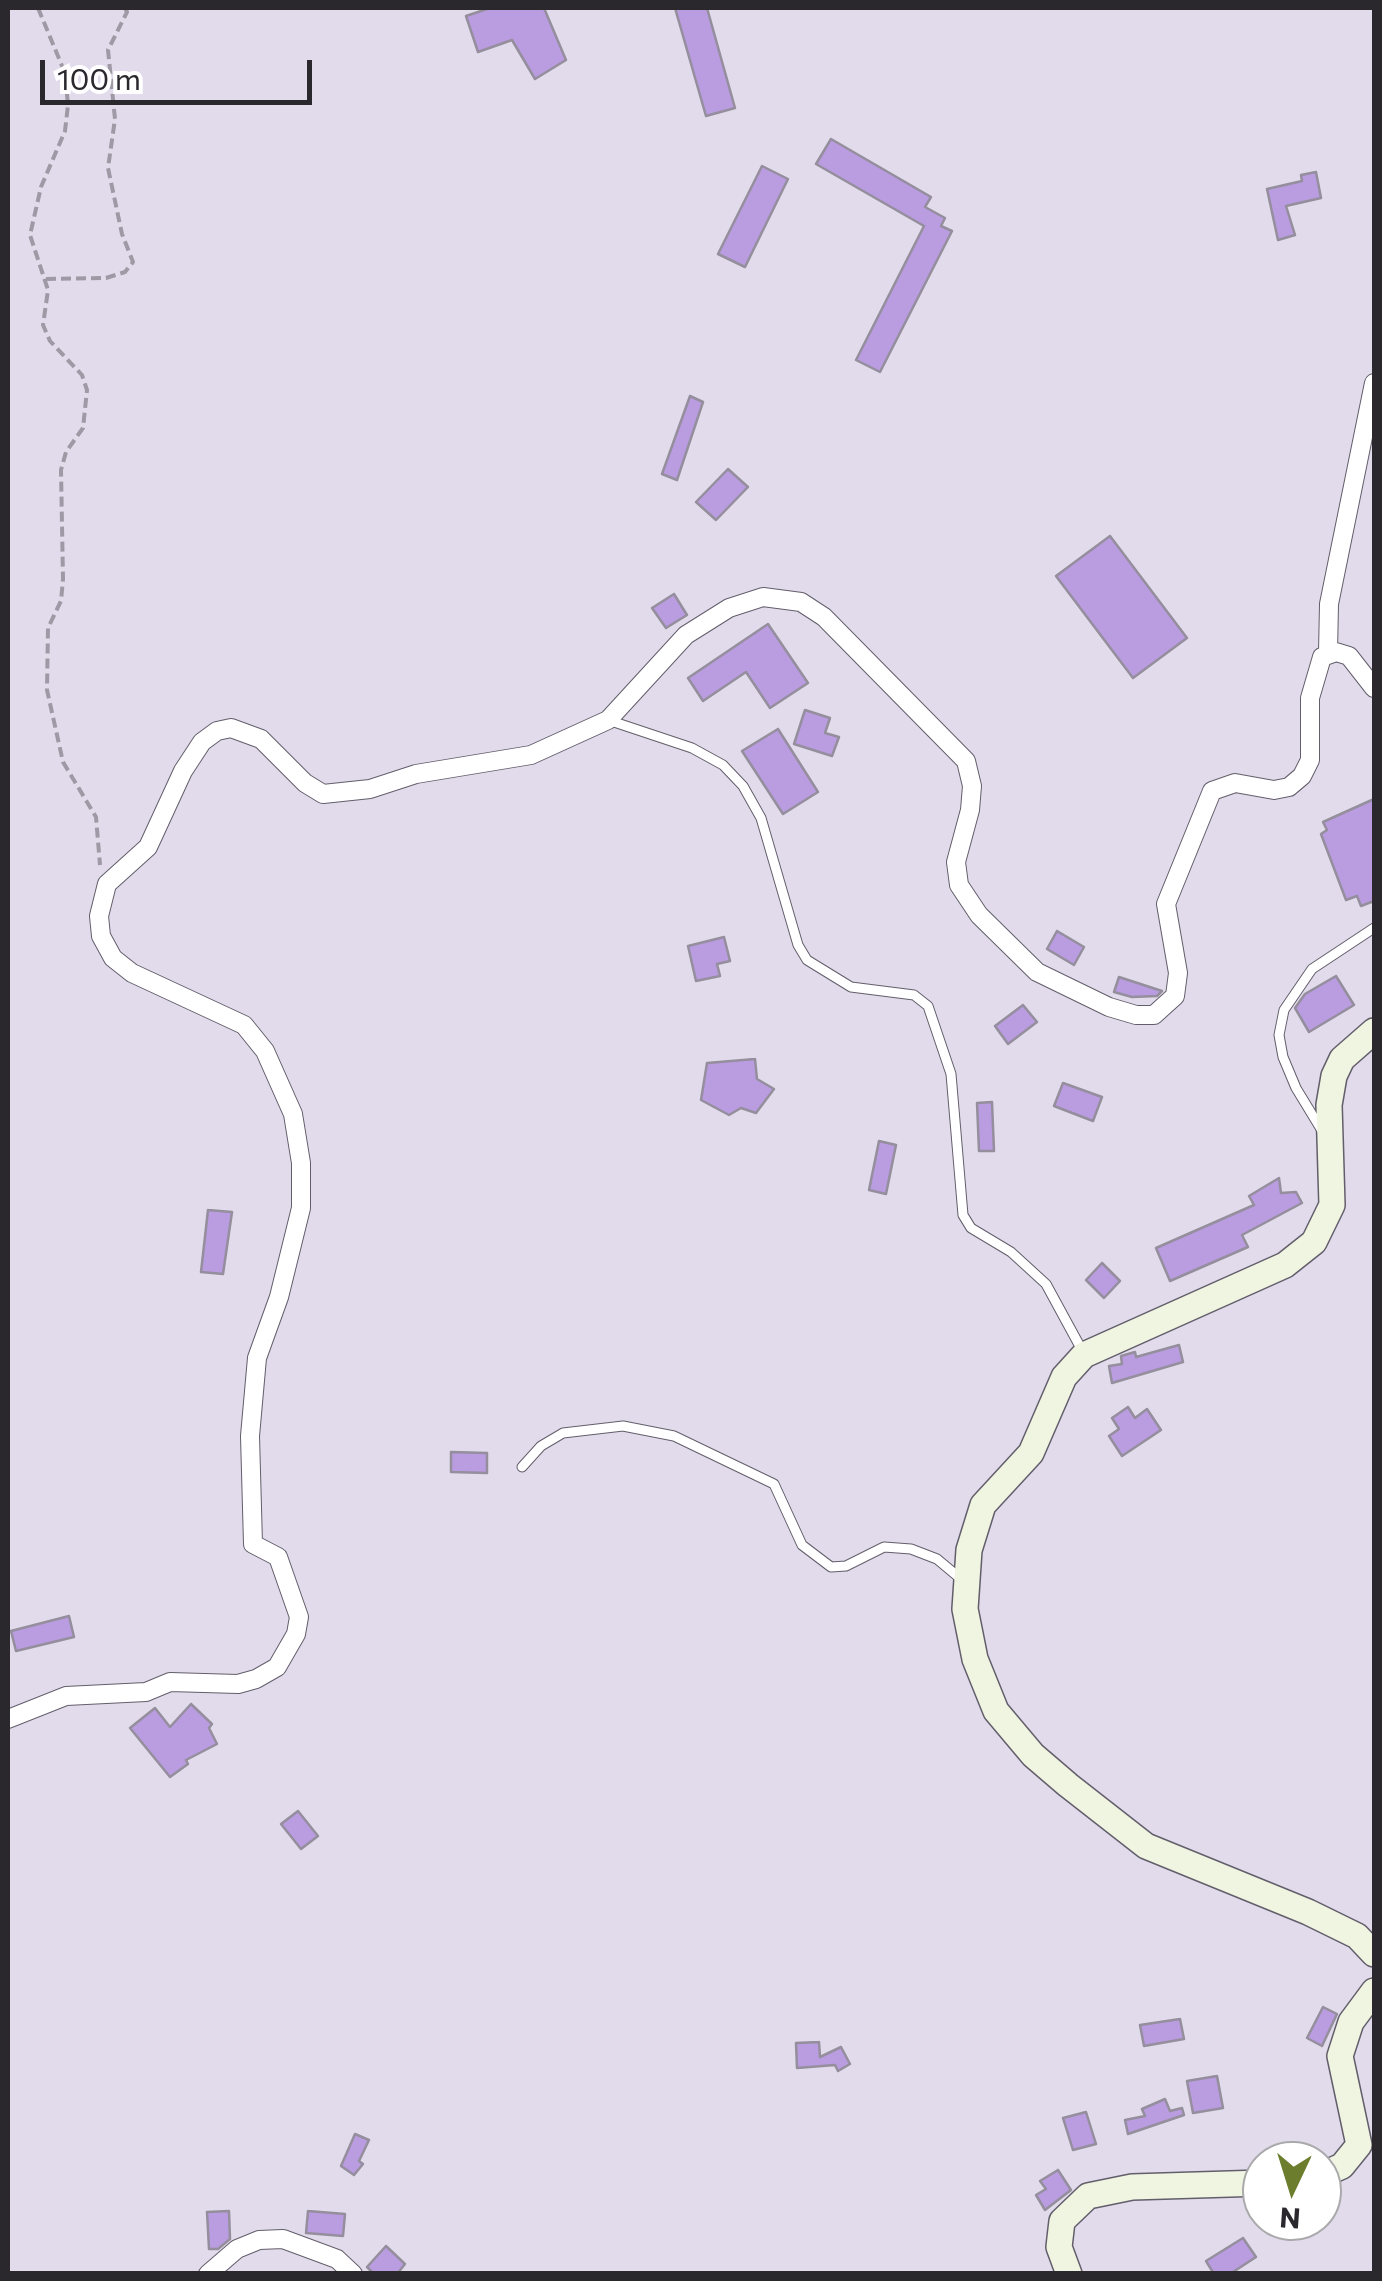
<!DOCTYPE html>
<style>
body{margin:0}
#map{position:relative;width:1382px;height:2281px;overflow:hidden;background:#e2dbeb;font-family:Commissioner,sans-serif}
canvas{display:block}
.frame{position:absolute;inset:0;border:10px solid #2a272d;pointer-events:none}
.north{position:absolute;left:1242px;top:2141px;width:100px;height:100px;box-sizing:border-box;background:#fff;border:2px solid #aaa9ab;border-radius:50%;rotate:184deg;font-size:28px;font-weight:700;line-height:40px;text-align:center;color:#2a272d}
.north::after{content:'';display:block;margin:auto;width:35px;height:45px;background:#6c7e2e;clip-path:polygon(50% 0,100% 100%,50% 72%,0 100%)}
.scale{position:absolute;left:40px;top:60px;width:272px;height:45px;box-sizing:border-box;border:5px solid #2a272d;border-top:0;padding-left:12px;font-size:30px;line-height:35px;white-space:nowrap;color:#2a272d;-webkit-text-stroke:8px #fff;paint-order:stroke}
</style>
<div id="map">
<canvas width="1382" height="2281"></canvas>
<div class="frame"></div>
<div class="north">N</div>
<div class="scale">100 m</div>
</div>
<script>
const context = document.querySelector('canvas').getContext('2d');
context.lineJoin = 'round';
function fillPath(path, color) { context.fillStyle = color; context.fill(path, 'evenodd'); }
const toPath = rows => new Path2D(rows.map(r => 'M' + r).join(''));
function trace(path, color, width, dash) { context.strokeStyle = color; context.lineWidth = width; context.lineCap = dash ? 'butt' : 'round'; context.setLineDash(dash || []); context.stroke(path); }
const building = toPath([
 [490,8,544,8,566,60,535,79,512,40,478,52,466,16,490,8],
 [675,8,707,8,735,108,706,116,675,8],
 [831,139,931,197,925,207,945,218,941,226,952,231,880,372,856,360,924,226,816,164,831,139],
 [762,166,788,179,745,267,718,254,762,166],
 [1316,172,1321,198,1286,206,1295,235,1278,240,1267,189,1302,181,1301,175,1316,172],
 [690,396,703,402,677,480,662,474,690,396],
 [728,469,748,487,716,520,696,502,728,469],
 [1110,536,1187,638,1133,678,1056,576,1110,536],
 [674,594,687,615,666,628,652,608,674,594],
 [768,624,808,683,770,708,746,672,703,701,688,678,768,624],
 [805,710,830,718,825,733,839,737,832,756,794,744,805,710],
 [778,729,818,792,783,814,742,751,778,729],
 [1374,799,1374,901,1361,906,1357,896,1346,900,1321,834,1327,830,1323,822,1374,799],
 [1057,931,1084,947,1074,965,1047,949,1057,931],
 [724,937,730,961,717,964,720,976,696,981,688,946,724,937],
 [1336,976,1354,1005,1309,1032,1295,1008,1305,994,1336,976],
 [1119,977,1162,991,1157,996,1132,997,1114,992,1119,977],
 [1023,1005,1037,1022,1008,1044,995,1026,1023,1005],
 [755,1059,757,1079,774,1089,756,1113,741,1108,729,1115,701,1100,707,1063,755,1059],
 [1063,1083,1102,1097,1093,1121,1054,1106,1063,1083],
 [992,1102,994,1151,979,1151,977,1103,992,1102],
 [879,1141,896,1145,886,1194,869,1190,879,1141],
 [1279,1178,1281,1193,1296,1192,1302,1203,1242,1235,1248,1247,1170,1281,1156,1248,1254,1205,1249,1196,1279,1178],
 [208,1210,232,1212,223,1274,201,1272,208,1210],
 [1102,1263,1120,1281,1104,1298,1086,1280,1102,1263],
 [1179,1345,1183,1362,1112,1383,1109,1366,1122,1364,1121,1356,1135,1352,1136,1357,1179,1345],
 [1128,1407,1135,1418,1147,1409,1161,1430,1122,1456,1109,1436,1119,1429,1112,1418,1128,1407],
 [451,1452,487,1453,487,1473,451,1472,451,1452],
 [69,1616,74,1637,16,1651,11,1631,69,1616],
 [191,1704,212,1724,209,1728,217,1744,186,1760,188,1764,170,1777,130,1728,155,1708,170,1727,191,1704],
 [298,1811,318,1836,301,1849,281,1824,298,1811],
 [1323,2007,1337,2014,1322,2046,1307,2038,1323,2007],
 [1180,2019,1184,2039,1144,2046,1140,2025,1180,2019],
 [819,2042,820,2057,841,2047,850,2064,838,2071,835,2065,797,2068,796,2043,819,2042],
 [1217,2076,1223,2108,1193,2113,1187,2081,1217,2076],
 [1165,2099,1170,2111,1182,2108,1184,2115,1128,2134,1125,2120,1145,2116,1142,2109,1165,2099],
 [1086,2112,1096,2144,1073,2150,1063,2118,1086,2112],
 [355,2134,369,2140,359,2161,363,2164,354,2175,341,2166,355,2134],
 [1058,2170,1071,2190,1045,2210,1036,2195,1046,2189,1040,2181,1058,2170],
 [229,2211,230,2239,218,2249,209,2249,207,2212,229,2211],
 [308,2211,345,2214,343,2236,306,2233,308,2211],
 [1243,2238,1256,2257,1230,2274,1214,2274,1206,2261,1243,2238],
 [386,2246,405,2264,397,2274,374,2274,367,2267,386,2246]
]);
fillPath(building, '#ba9ce1');
trace(building, '#948e9d', 2.5);
const lane = toPath([
 [608,720,692,748,723,765,743,786,761,818,798,945,807,960,851,987,914,995,928,1006,951,1074,963,1215,971,1228,1011,1252,1046,1284,1083,1352],
 [1324,1134,1296,1088,1283,1057,1279,1035,1284,1010,1312,969,1374,928],
 [522,1467,541,1446,563,1433,623,1426,674,1436,774,1484,802,1545,831,1567,846,1566,884,1547,911,1549,937,1559,961,1579]
]);
const street = toPath([
 [1328,653,1329,604,1374,383],
 [8,1719,66,1696,146,1692,170,1682,238,1684,256,1679,277,1667,296,1634,299,1617,278,1557,253,1544,250,1436,257,1358,279,1297,301,1208,301,1163,293,1114,265,1051,244,1025,132,973,113,958,101,936,99,916,107,884,148,847,183,771,202,742,217,731,231,728,261,739,305,783,323,794,370,789,416,774,531,755,608,720,686,635,729,608,763,597,801,602,824,617,966,761,972,786,970,810,956,862,959,885,979,915,1037,972,1109,1007,1136,1015,1154,1015,1175,996,1178,973,1166,904,1212,791,1235,783,1274,790,1289,787,1302,776,1310,760,1310,698,1322,657,1336,652,1349,656,1374,688],
 [208,2274,237,2249,259,2240,283,2239,337,2259,353,2274]
]);
const secondary = toPath([
 [1374,1031,1342,1059,1334,1076,1329,1105,1332,1205,1314,1242,1285,1265,1084,1355,1064,1377,1031,1453,983,1505,969,1550,965,1609,975,1659,996,1711,1033,1755,1068,1785,1146,1846,1308,1912,1357,1936,1374,1954],
 [1322,2175,1342,2166,1359,2145,1340,2056,1351,2022,1374,1991],
 [1069,2274,1059,2247,1062,2221,1088,2196,1132,2187,1262,2183]
]);
trace(lane, '#635e6b', 11);
trace(street, '#635e6b', 20);
trace(secondary, '#635e6b', 28);
trace(toPath([
 [38,8,65,73,68,105,65,131,41,187,30,235,48,290,43,325,50,341,82,375,87,390,83,428,66,452,61,470,63,579,61,601,48,628,47,690,63,762,96,817,100,865],
 [46,279,106,278,125,272,133,262,122,234,108,168,115,119,108,50,127,12,125,8]
]), '#9e99a5', 4, [10, 5]);
trace(lane, '#fff', 9);
trace(street, '#fff', 18);
trace(secondary, '#f0f5e1', 25);
</script>
